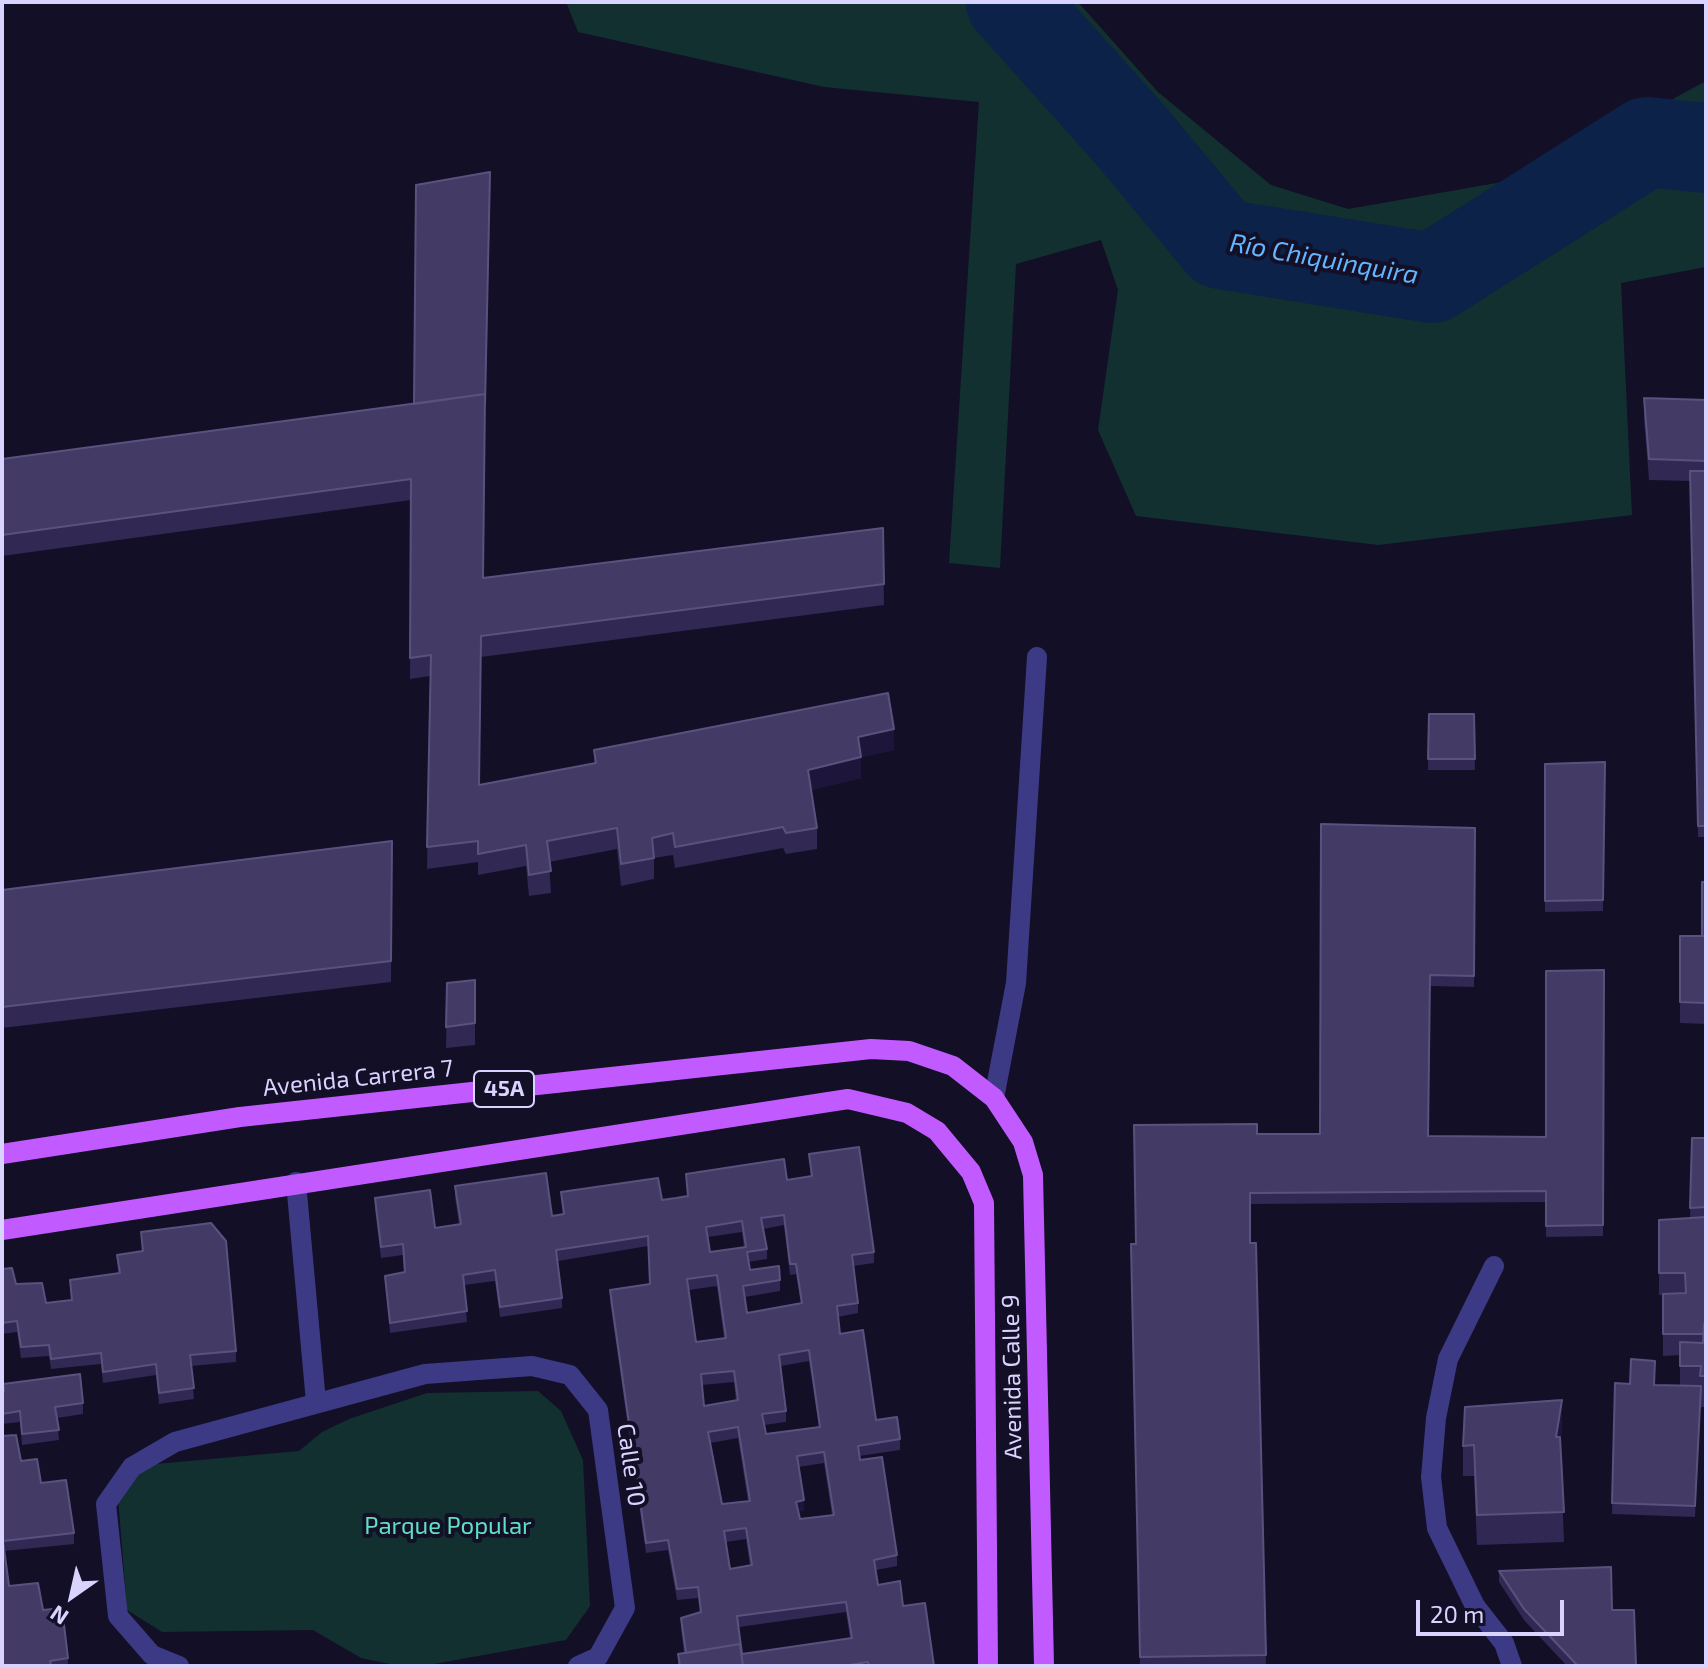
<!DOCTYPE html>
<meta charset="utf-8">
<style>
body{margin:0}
#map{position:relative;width:1708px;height:1668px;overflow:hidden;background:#130f26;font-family:"Exo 2",sans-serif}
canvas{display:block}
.frame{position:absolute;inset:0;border:4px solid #d9d4ff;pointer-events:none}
.north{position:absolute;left:32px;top:1556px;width:80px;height:80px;-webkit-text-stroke:6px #130f26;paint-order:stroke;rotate:214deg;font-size:22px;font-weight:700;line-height:32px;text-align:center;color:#d9d4ff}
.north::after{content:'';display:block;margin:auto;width:28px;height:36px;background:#d9d4ff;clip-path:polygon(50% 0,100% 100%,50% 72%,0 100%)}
.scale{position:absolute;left:1416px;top:1600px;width:148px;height:36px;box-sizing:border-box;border:4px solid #d9d4ff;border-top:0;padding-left:10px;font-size:24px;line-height:28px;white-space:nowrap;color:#d9d4ff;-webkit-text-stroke:6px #130f26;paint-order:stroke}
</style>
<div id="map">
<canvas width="1708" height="1668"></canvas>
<div class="frame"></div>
<div class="north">N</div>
<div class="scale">20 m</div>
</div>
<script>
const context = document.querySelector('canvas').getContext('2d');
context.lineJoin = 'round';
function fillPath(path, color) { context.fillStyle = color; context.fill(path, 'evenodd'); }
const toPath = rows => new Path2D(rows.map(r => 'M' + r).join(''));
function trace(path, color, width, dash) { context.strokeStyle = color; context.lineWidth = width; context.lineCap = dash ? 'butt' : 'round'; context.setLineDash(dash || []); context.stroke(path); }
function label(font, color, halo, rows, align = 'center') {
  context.font = font + ' "Exo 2",sans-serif'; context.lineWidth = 8; context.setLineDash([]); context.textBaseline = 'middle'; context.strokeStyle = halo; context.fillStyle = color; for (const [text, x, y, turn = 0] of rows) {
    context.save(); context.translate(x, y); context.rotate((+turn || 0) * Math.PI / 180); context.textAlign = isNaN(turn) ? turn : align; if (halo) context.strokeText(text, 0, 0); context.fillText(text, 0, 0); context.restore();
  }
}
fillPath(toPath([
 [566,2,1078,2,1158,92,1271,185,1348,209,1508,181,1634,120,1706,81,1706,267,1621,283,1632,515,1378,545,1136,516,1098,430,1118,290,1101,240,1016,264,1000,568,949,563,979,102,824,87,578,32],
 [538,1391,561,1411,583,1460,590,1606,566,1640,423,1666,399,1666,361,1658,313,1630,162,1632,127,1610,118,1497,145,1465,299,1451,322,1432,349,1419,427,1393]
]), '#12302f');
trace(toPath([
 [1011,2,1133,138,1221,244,1432,278,1647,142,1706,148]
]), '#0c2248', 90);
trace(toPath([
 [994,1098,1016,983,1037,657],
 [296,1182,316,1402],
 [1494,1266,1448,1359,1436,1418,1431,1477,1437,1528,1475,1606,1504,1643,1512,1666],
 [179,1666,152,1655,118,1616,106,1504,132,1467,175,1442,425,1374,532,1366,570,1375,598,1410,625,1608,598,1657,578,1666]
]), '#3d3a85', 20);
trace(toPath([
 [2,1154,240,1117,871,1049,909,1051,953,1066,994,1098,1023,1142,1033,1175,1044,1666],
 [2,1230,848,1099,907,1113,937,1131,971,1172,984,1203,988,1666]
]), '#c25bff', 20);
fillPath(toPath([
 [1644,398,1706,400,1706,837,1698,837,1690,481,1649,480,1644,419],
 [485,415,483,578,883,528,884,605,481,657,479,785,594,763,594,750,894,750,861,757,861,778,811,790,817,828,817,849,786,854,783,848,675,868,673,855,654,858,654,879,621,886,617,849,549,862,551,893,529,896,526,866,478,875,478,862,427,869,430,676,410,679,411,500,2,556,2,459],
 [1429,714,1474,714,1475,770,1428,770],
 [1605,762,1603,911,1545,912,1545,764],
 [1475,828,1474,987,1430,986,1428,1136,1546,1137,1604,970,1603,1236,1546,1237,1546,1202,1250,1204,1250,1243,1256,1243,1266,1666,1140,1666,1131,1255,1136,1244,1257,1134,1320,1134],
 [392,841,391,982,2,1028,2,890],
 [1706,882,1706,1024,1680,1023,1680,936,1702,936],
 [475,980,475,1045,446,1048,447,983],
 [1692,1138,1706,1138,1706,1407,1700,1407,1695,1517,1612,1514,1615,1383,1680,1386,1680,1355,1663,1356,1663,1295,1659,1295,1659,1220,1690,1218],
 [809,1154,874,1252,874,1263,853,1266,858,1303,858,1313,838,1317,840,1334,876,1420,900,1439,900,1450,859,1456,897,1555,897,1566,876,1570,878,1585,903,1606,934,1666,667,1666,678,1664,678,1654,684,1653,681,1628,681,1618,700,1613,698,1598,677,1600,668,1550,646,1553,610,1301,610,1290,650,1284,648,1246,558,1261,562,1298,562,1308,500,1317,495,1281,464,1285,467,1322,390,1333,385,1276,404,1272,403,1255,381,1258,375,1209,375,1198,435,1228,459,1224,455,1197,455,1186,552,1216,563,1214,561,1192,662,1200,687,1196,686,1174,787,1180,811,1177],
 [784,1225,790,1275,796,1274,801,1304,747,1313,745,1297,780,1291,780,1280,750,1270,748,1262,767,1259,767,1249,763,1229],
 [742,1232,744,1248,710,1252,708,1237],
 [717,1286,724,1338,696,1342,689,1290],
 [809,1361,819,1427,766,1434,764,1425,786,1422,786,1411,781,1366],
 [734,1382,736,1401,704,1406,702,1385],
 [738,1438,748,1501,722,1504,710,1443],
 [824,1463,832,1515,800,1519,798,1512,804,1510,798,1467],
 [746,1539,750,1566,730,1569,726,1542],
 [846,1612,850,1638,742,1654,739,1627],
 [141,1232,236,1351,236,1362,191,1366,194,1399,159,1404,156,1375,103,1383,101,1364,51,1369,49,1356,21,1358,17,1332,2,1334,2,1269,16,1284,46,1303,71,1300,70,1280,118,1273,117,1255,142,1252],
 [3,1384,83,1403,83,1414,57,1418,59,1440,22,1445,20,1422,2,1424,2,1392,3,1391],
 [1562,1431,1560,1438,1564,1542,1477,1545,1474,1476,1463,1476,1463,1446],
 [2,1436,21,1461,41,1483,74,1533,74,1544,4,1551,9,1586,43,1610,68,1658,68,1666,2,1666],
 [1499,1571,1636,1666,1567,1666,1524,1620,1499,1582]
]), '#312854');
fillPath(toPath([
 [894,729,894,750,861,757,861,778,808,791,808,770,858,737],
 [1562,1400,1562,1431,1556,1468,1556,1437],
 [804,1500,804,1510,796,1513,796,1502]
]), '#1d163a');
const building = toPath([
 [490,172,485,405,485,394,414,404,416,185,490,172],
 [485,394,483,578,883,528,884,584,481,636,479,785,596,763,594,750,888,693,894,729,858,737,861,757,808,770,817,828,786,833,783,827,675,847,673,833,652,838,654,858,621,864,617,828,547,841,551,871,529,875,526,845,478,854,478,841,427,847,431,655,410,658,411,479,2,535,2,459,485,394],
 [1644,398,1706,400,1706,461,1649,459,1644,398],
 [1690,471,1706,471,1706,826,1698,826,1690,471],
 [1429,714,1474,714,1475,759,1428,759,1429,714],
 [1605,762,1603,900,1545,901,1545,764,1605,762],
 [1321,824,1475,828,1474,976,1430,975,1428,1136,1546,1137,1546,971,1604,970,1603,1225,1546,1226,1546,1191,1250,1193,1250,1243,1256,1243,1266,1655,1140,1657,1131,1244,1136,1244,1134,1125,1257,1124,1257,1134,1320,1134,1321,824],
 [392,841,391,961,2,1007,2,890,392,841],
 [1702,882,1706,882,1706,936,1702,936,1702,882],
 [1680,936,1706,936,1706,1003,1680,1002,1680,936],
 [475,980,475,1023,446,1027,447,983,475,980],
 [1692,1138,1706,1138,1706,1207,1690,1208,1692,1138],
 [859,1147,874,1252,852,1255,858,1303,837,1306,840,1334,863,1330,876,1420,897,1417,900,1439,858,1446,860,1460,882,1457,897,1555,874,1560,878,1585,900,1581,903,1606,925,1603,934,1666,869,1666,868,1662,843,1666,743,1666,740,1644,686,1653,681,1618,701,1612,698,1587,677,1589,668,1540,646,1543,610,1290,650,1284,648,1236,556,1250,562,1298,500,1307,495,1270,463,1275,467,1311,390,1323,385,1276,405,1272,403,1244,381,1247,375,1198,430,1190,435,1228,461,1224,455,1186,546,1173,552,1216,564,1214,561,1192,658,1178,662,1200,676,1198,688,1196,686,1174,784,1159,787,1180,812,1176,809,1154,859,1147],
 [784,1215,790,1264,796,1264,802,1303,747,1313,743,1286,780,1280,779,1266,750,1270,747,1252,767,1249,761,1218,784,1215],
 [742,1221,746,1247,710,1252,706,1227,742,1221],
 [717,1275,726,1338,696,1342,687,1279,717,1275],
 [809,1350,820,1427,766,1434,762,1414,786,1411,779,1355,809,1350],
 [734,1371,738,1400,704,1406,701,1374,734,1371],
 [738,1427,750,1501,722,1504,708,1432,738,1427],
 [824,1452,834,1515,800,1519,796,1502,804,1500,797,1456,824,1452],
 [746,1528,752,1565,730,1569,724,1531,746,1528],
 [846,1602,852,1638,742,1654,737,1616,846,1602],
 [1706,1217,1706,1324,1704,1324,1704,1334,1663,1334,1663,1294,1686,1293,1685,1273,1659,1273,1659,1220,1706,1217],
 [211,1223,226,1241,236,1351,190,1355,194,1388,159,1393,156,1364,103,1372,101,1353,51,1359,49,1345,21,1347,17,1321,2,1323,2,1269,12,1268,16,1284,42,1283,46,1303,72,1300,70,1280,120,1273,117,1255,143,1251,141,1232,211,1223],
 [1704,1324,1706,1324,1706,1376,1700,1376,1701,1366,1680,1366,1680,1342,1703,1343,1704,1324],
 [1631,1359,1655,1361,1654,1385,1701,1386,1695,1506,1612,1503,1615,1383,1630,1384,1631,1359],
 [80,1374,83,1403,55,1407,59,1430,22,1434,20,1411,2,1414,2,1392,4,1391,3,1384,80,1374],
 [1562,1400,1556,1437,1560,1437,1564,1512,1477,1515,1474,1445,1463,1446,1465,1407,1562,1400],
 [16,1435,21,1461,37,1459,41,1483,66,1480,74,1533,3,1541,9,1586,38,1583,43,1610,62,1608,68,1658,50,1661,51,1666,2,1666,2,1436,16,1435],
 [1611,1567,1612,1610,1634,1610,1636,1666,1578,1666,1524,1609,1499,1571,1611,1567],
 [740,1644,743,1666,680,1666,678,1654,740,1644]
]);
fillPath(building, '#433a66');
trace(building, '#5a527e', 2);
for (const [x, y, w] of [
 [504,1089,60]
]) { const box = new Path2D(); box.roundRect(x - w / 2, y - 18, w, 36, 6); context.fillStyle = '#130f26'; context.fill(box); trace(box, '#d9d4ff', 2); }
label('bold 22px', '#d9d4ff', null, [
 ["45A",504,1089]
]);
label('24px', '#d9d4ff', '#130f26', [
 ["Avenida Carrera 7",358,1078,-6],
 ["Avenida Calle 9",1012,1377,-91],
 ["Calle 10",631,1465,82]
]);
label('24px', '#5fe0c0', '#130f26', [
 ["Parque Popular",448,1526]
]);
label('italic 26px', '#62b6ff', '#130f26', [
 ["Río Chiquinquira",1324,259,10]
]);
</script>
